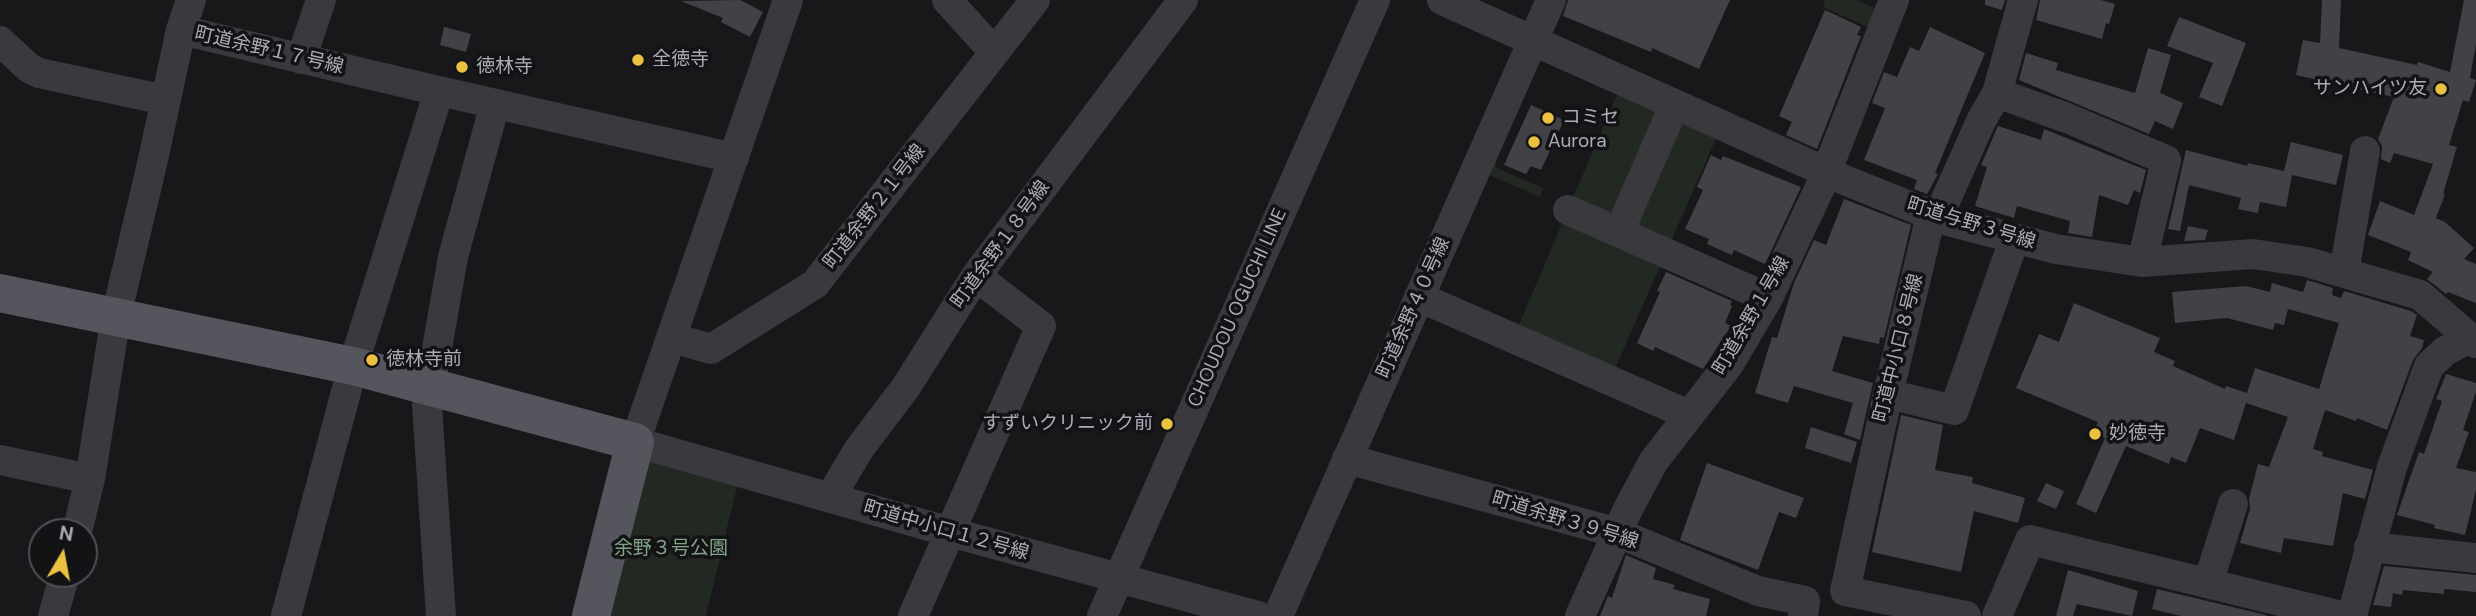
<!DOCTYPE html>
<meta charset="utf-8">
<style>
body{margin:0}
#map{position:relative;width:2476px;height:616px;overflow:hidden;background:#181719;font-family:"DM Sans",sans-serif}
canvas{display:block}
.north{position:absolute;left:28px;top:518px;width:70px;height:70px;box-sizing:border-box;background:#131214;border:2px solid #4f5056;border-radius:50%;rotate:10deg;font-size:19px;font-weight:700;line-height:28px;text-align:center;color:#aaadb9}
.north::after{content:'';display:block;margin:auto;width:24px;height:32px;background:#eac23f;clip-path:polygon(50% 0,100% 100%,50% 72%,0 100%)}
</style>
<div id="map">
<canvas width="2476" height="616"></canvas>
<div class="north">N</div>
</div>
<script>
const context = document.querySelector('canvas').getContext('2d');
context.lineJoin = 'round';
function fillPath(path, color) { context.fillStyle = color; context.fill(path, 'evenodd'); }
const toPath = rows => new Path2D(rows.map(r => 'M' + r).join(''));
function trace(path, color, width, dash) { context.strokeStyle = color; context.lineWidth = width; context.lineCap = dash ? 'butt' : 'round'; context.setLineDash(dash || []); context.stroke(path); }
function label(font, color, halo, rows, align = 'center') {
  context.font = font + ' "DM Sans","Noto Sans JP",sans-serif'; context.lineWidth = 7; context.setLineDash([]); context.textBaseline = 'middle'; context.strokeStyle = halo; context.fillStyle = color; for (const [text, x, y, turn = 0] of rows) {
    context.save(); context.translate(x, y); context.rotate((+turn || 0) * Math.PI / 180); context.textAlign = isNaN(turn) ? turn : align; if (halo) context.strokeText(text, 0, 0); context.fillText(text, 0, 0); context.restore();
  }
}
fillPath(toPath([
 [1825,0,1856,0,1875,8,1884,4,1867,27,1823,7],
 [1619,90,1718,134,1614,371,1517,329],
 [1493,157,1497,168,1543,188,1540,197,1485,173],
 [650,458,738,482,706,616,604,616]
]), '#222923');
fillPath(toPath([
 [740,0,763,12,750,37,721,22,723,18,681,1],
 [1568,0,1730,0,1699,69,1652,48,1651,52,1563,16],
 [1985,0,2005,0,2002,10,1985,5],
 [2040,0,2101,0,2115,4,2109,24,2106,23,2102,39,2036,20],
 [2322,0,2341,0,2339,48,2417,65,2418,62,2450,72,2464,0,2476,0,2476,44,2470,78,2476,80,2469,102,2463,100,2449,145,2457,147,2443,194,2445,194,2436,218,2445,222,2474,248,2464,259,2476,264,2476,303,2448,292,2446,294,2427,279,2433,272,2408,260,2411,252,2368,235,2380,201,2414,215,2433,164,2394,153,2390,163,2381,159,2382,146,2378,139,2394,97,2296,75,2303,40,2320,43],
 [1825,10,1861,27,1857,35,1861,36,1817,149,1786,135,1792,122,1779,116],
 [2179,17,2246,43,2222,106,2199,97,2213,63,2167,46],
 [444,27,471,34,466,52,440,45],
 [1930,27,1985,53,1935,173,1938,174,1927,194,1914,189,1917,180,1864,160,1885,108,1872,103,1884,72,1897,77,1910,47,1919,51],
 [2148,48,2171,55,2160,93,2183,103,2173,129,2155,121,2149,134,2019,80,2026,53,2058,63,2056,70,2135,93],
 [1531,105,1564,120,1541,170,1531,166,1526,174,1504,165],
 [1998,126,2041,140,2044,129,2146,170,2140,193,2134,190,2128,205,2099,195,2092,237,2068,233,2070,221,2017,206,2014,218,1975,206,1987,167,1981,165],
 [2291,142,2343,155,2336,185,2292,175,2286,207,2260,202,2258,213,2238,209,2241,198,2189,185,2180,231,2168,229,2186,150,2247,166,2248,163,2284,171],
 [1711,155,1721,160,1723,156,1801,187,1765,264,1734,250,1732,255,1707,244,1709,239,1685,229,1703,190,1697,187],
 [1844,199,1911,225,1884,338,1880,337,1879,344,1843,336,1832,371,1873,383,1860,440,1844,434,1853,403,1794,386,1788,403,1755,393,1772,337,1777,338,1794,283,1814,240,1826,245],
 [2188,226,2208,230,2205,240,2184,241],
 [1666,272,1732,301,1730,305,1732,306,1725,323,1731,326,1703,369,1655,347,1653,351,1637,343,1660,292,1657,291],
 [2307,280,2333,288,2332,295,2341,298,2344,291,2411,311,2417,315,2410,336,2424,340,2422,348,2413,360,2387,430,2357,418,2356,421,2325,410,2313,449,2323,452,2322,456,2373,470,2365,499,2343,493,2333,546,2284,538,2281,553,2240,543,2250,509,2249,499,2258,464,2269,467,2288,417,2246,403,2234,440,2200,428,2186,463,2171,457,2169,464,2126,446,2096,513,2076,504,2105,438,2093,433,2098,422,2016,388,2039,334,2059,342,2074,303,2160,338,2154,352,2175,361,2173,366,2225,389,2226,386,2247,393,2255,368,2319,389,2339,323,2288,309,2284,325,2275,323,2273,330,2227,318,2175,323,2172,292,2246,286,2270,292,2272,283,2303,292],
 [2446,374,2476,383,2476,392,2463,430,2469,432,2456,468,2476,472,2476,490,2465,535,2434,528,2435,525,2397,515,2419,452,2424,454,2442,401,2436,399],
 [1901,415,1943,425,1935,470,1973,477,1972,483,2025,498,2018,523,1974,511,1961,572,1872,552],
 [1811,427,1857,442,1851,463,1805,448],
 [1707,463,1804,498,1796,518,1779,512,1758,570,1680,540],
 [2046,483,2064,491,2056,509,2037,501],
 [1626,555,1656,568,1653,579,1675,585,1673,589,1710,599,1706,616,1600,616,1608,596,1612,598],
 [2384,566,2476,575,2476,592,2444,589,2444,594,2403,590,2402,595,2393,593,2391,607,2373,605],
 [2068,570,2138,591,2132,616,2077,604,2073,616,2056,616],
 [2157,589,2266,615,2266,616,2181,616,2152,609]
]), '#424246');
trace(toPath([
 [788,0,635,442,950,532,1258,616],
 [947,0,994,52],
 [1442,0,1842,179,1944,220,2056,249,2142,262,2253,254,2307,262,2420,295,2476,343],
 [181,30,191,0],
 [0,41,29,68,39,73,165,100],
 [301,59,321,0],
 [1997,93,2067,118,2166,160,2142,262],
 [1568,210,1768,298],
 [1619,232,1675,104],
 [2344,272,2365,151],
 [1419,297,1689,415],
 [673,338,711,349,815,284,1035,0],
 [1888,394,1954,410,2014,240],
 [1347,459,1618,533,1758,591,1805,601,1803,616],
 [0,460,90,479],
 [830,498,859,449,906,387,976,276,1183,0],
 [77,532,90,479,116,316,152,164,181,30,439,91,734,158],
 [2369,547,2476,558],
 [2208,583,2233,504],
 [53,616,65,574],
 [286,616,353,366,439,91],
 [441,616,427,405,453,257,495,104],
 [913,616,1041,326,976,276],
 [1102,616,1375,0],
 [1278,616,1551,0],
 [1580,616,1627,511,1653,462,1729,364,1768,298,1822,183,1894,0],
 [1966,616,1845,591,1888,394,1928,228,1943,206,1981,121,1997,93,2023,0],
 [1997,616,2030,540,2342,616],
 [2352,616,2392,467,2429,366,2445,351,2470,338]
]), '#39393e', 30);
trace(toPath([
 [0,293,353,366,635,442,591,616]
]), '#55565d', 38);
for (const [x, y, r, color] of [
 [638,60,7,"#eac23f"],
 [462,67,7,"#eac23f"],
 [2441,89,7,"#eac23f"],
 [1548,118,7,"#eac23f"],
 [1534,142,7,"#eac23f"],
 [372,360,7,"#eac23f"],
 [1167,424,7,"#eac23f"],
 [2095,434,7,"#eac23f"]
]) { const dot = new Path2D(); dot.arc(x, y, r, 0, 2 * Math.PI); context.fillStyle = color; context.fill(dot); trace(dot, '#131214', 2.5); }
label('19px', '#aaadb9', '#131214', [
 ["町道余野１７号線",269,51,13],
 ["町道余野２１号線",875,207,-52],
 ["町道与野３号線",1971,224,17],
 ["町道余野１８号線",1001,245,-54],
 ["CHOUDOU OGUCHI LINE",1238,308,-66],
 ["町道余野４０号線",1414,308,-66],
 ["町道余野１号線",1752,316,-60],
 ["町道中小口８号線",1899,348,-76],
 ["町道余野３９号線",1565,521,17],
 ["町道中小口１２号線",946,531,16]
]);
label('19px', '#aaadb9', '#131214', [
 ["全徳寺",652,60],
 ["徳林寺",476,67],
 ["サンハイツ友",2427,89,"right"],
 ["コミセ",1562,118],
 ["Aurora",1548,142],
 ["徳林寺前",386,360],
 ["すずいクリニック前",1153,424,"right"],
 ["妙徳寺",2109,434]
], 'left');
label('19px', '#82a388', '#131214', [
 ["余野３号公園",671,549]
]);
</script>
